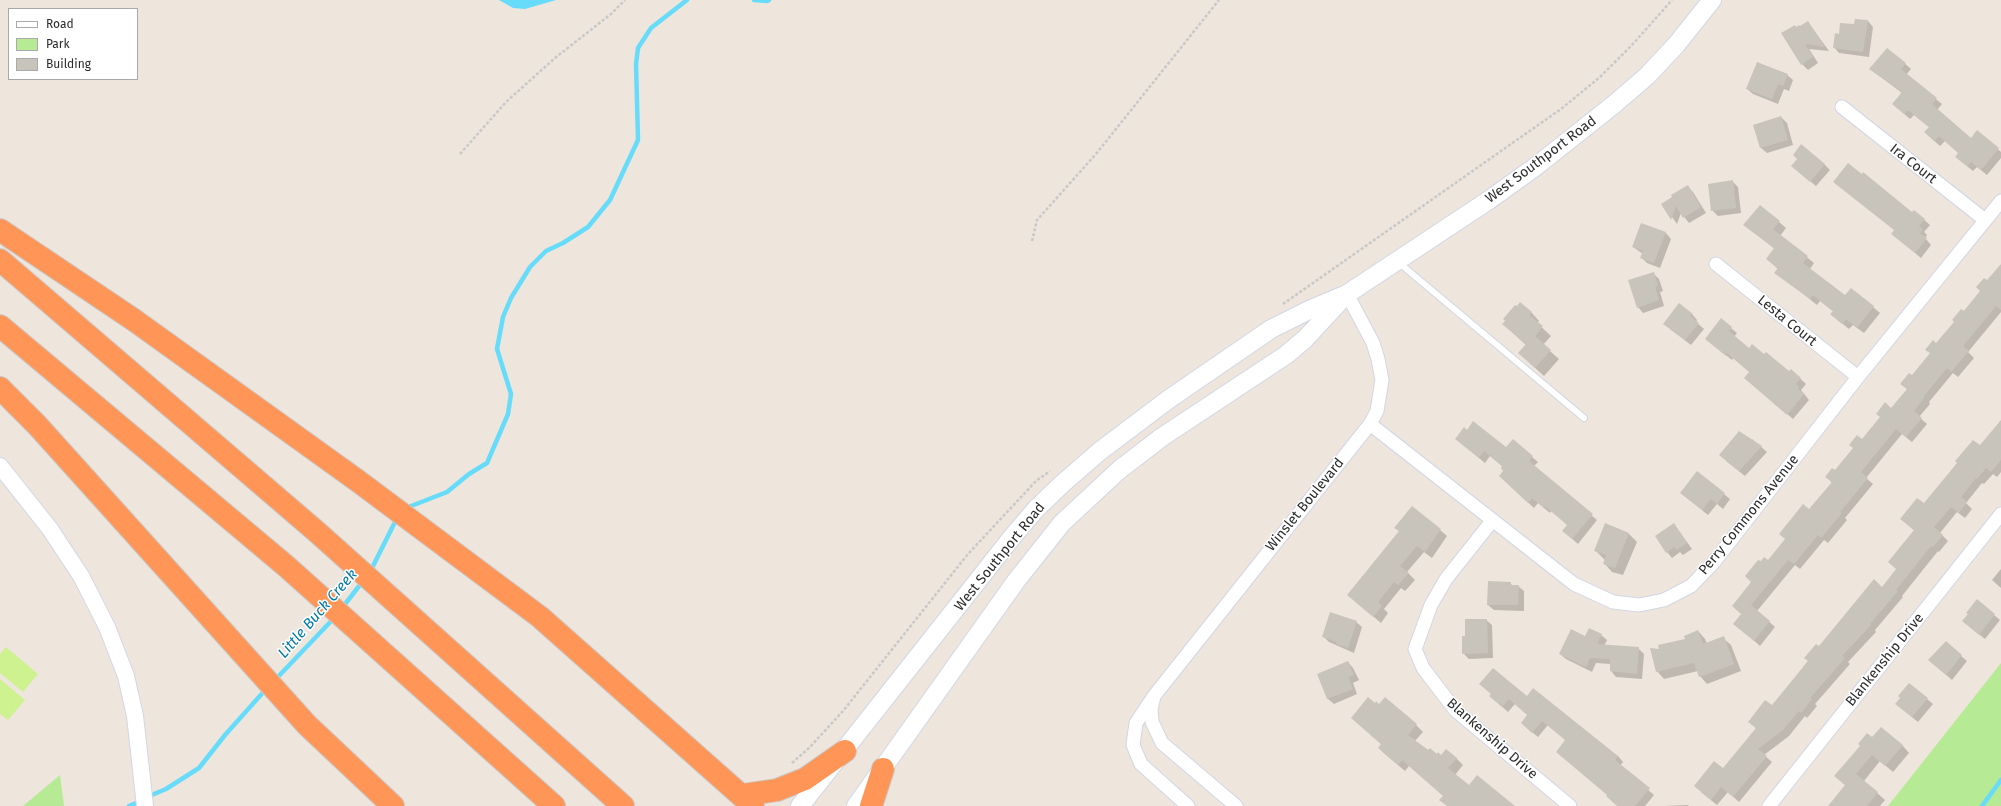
<!DOCTYPE html>
<style>
body{margin:0}
#map{position:relative;width:2001px;height:806px;overflow:hidden;background:#eee6dc;font-family:"Fira Sans",sans-serif}
canvas{display:block}
.legend{position:absolute;left:8px;top:8px;width:130px;height:72px;box-sizing:border-box;background:#fff;border:1px solid #aaa;margin:0;padding:5px 7px;list-style:none;font-size:12px;color:#2b2b2b}
.legend li{display:flex;align-items:center;gap:8px;height:20px}
.legend b{width:20px;border:1px solid #aaa}
</style>
<div id="map">
<canvas width="2001" height="806"></canvas>
<ul class="legend">
<li><b style="height:5px;background:#fff"></b>Road</li>
<li><b style="height:11px;background:#b6ea94"></b>Park</li>
<li><b style="height:11px;background:#c9c4bb"></b>Building</li>
</ul>
</div>
<script>
const context = document.querySelector('canvas').getContext('2d');
context.lineJoin = 'round';
function fillPath(path, color) { context.fillStyle = color; context.fill(path, 'evenodd'); }
const toPath = rows => new Path2D(rows.map(r => 'M' + r).join(''));
function trace(path, color, width, dash) { context.strokeStyle = color; context.lineWidth = width; context.lineCap = dash ? 'butt' : 'round'; context.setLineDash(dash || []); context.stroke(path); }
function label(font, color, halo, rows, align = 'center') {
  context.font = font + ' "Fira Sans",sans-serif'; context.lineWidth = 3; context.setLineDash([]); context.textBaseline = 'middle'; context.strokeStyle = halo; context.fillStyle = color; for (const [text, x, y, turn = 0] of rows) {
    context.save(); context.translate(x, y); context.rotate((+turn || 0) * Math.PI / 180); context.textAlign = isNaN(turn) ? turn : align; if (halo) context.strokeText(text, 0, 0); context.fillText(text, 0, 0); context.restore();
  }
}
fillPath(toPath([
 [2001,663,2001,806,1888,806],
 [60,775,64,806,23,806]
]), '#b6ea94');
fillPath(toPath([
 [6,647,38,674,23,692,0,673,0,654],
 [0,679,25,700,8,720,0,714]
]), '#cef28f');
fillPath(toPath([
 [499,0,556,0,525,9,513,8]
]), '#66dbfa');
fillPath(toPath([
 [1868,21,1873,27,1869,57,1839,53,1834,47,1840,35,1855,26],
 [1808,22,1829,51,1809,49,1818,63,1808,70,1802,64,1796,28],
 [1888,49,1911,69,1906,75,1942,104,1937,110,1971,140,1978,132,2001,152,2001,158,1987,175,1977,167,1973,171,1962,162,1959,153,1945,141,1940,146,1931,138,1930,128,1914,115,1910,119,1893,104,1902,93,1870,69],
 [1787,75,1793,80,1789,91,1784,89,1778,104,1753,94,1747,89],
 [1781,117,1787,123,1793,145,1767,153,1761,148,1754,125],
 [1824,164,1830,170,1816,186,1798,171],
 [1733,182,1738,187,1741,213,1718,216,1712,210],
 [1687,186,1693,192,1706,213,1689,223,1681,213,1677,224,1663,204],
 [1760,206,1786,228,1780,236,1814,263,1810,269,1845,297,1873,307,1880,313,1864,333,1853,325,1849,329,1838,320,1834,312,1820,301,1817,305,1776,272,1778,269,1767,259,1775,249,1744,225],
 [1914,211,1930,225,1924,232,1927,235,1925,238,1931,245,1921,258,1898,239],
 [1642,224,1666,233,1671,239,1660,268,1647,263,1641,257,1643,254,1633,247],
 [2001,265,2001,312,1968,352,1974,358,1958,377,1953,373,1929,402,1930,404,1919,417,1927,424,1912,442,1902,434,1866,478,1873,484,1845,518,1847,520,1828,543,1824,540,1800,569,1795,565,1757,611,1775,627,1760,646,1741,629,1742,614,1768,561,1832,483,1827,477,1835,472,1908,390,1902,384,1912,377],
 [1653,273,1659,279,1663,291,1660,292,1664,306,1643,313,1638,307],
 [1531,312,1539,321,1537,323,1551,336,1543,345,1559,359,1544,376,1519,353,1526,345,1503,324],
 [1692,314,1697,320,1696,322,1704,329,1691,345,1670,329],
 [1721,320,1737,333,1734,337,1749,349,1789,373,1791,370,1806,384,1801,390,1809,400,1793,419,1751,383,1750,372,1733,358,1732,360,1712,344],
 [2001,422,2001,472,1997,477,1993,474,1984,484,1982,483,1966,503,1972,509,1965,518,1957,512,1940,533,1948,541,1939,552,1938,551,1902,596,1903,597,1875,630,1876,632,1848,662,1850,664,1815,704,1817,706,1807,718,1805,716,1789,736,1764,755,1772,762,1739,802,1728,792,1717,805,1701,792,1723,770,1757,729,1749,722,1772,707,1819,647,1883,588,1897,569,1915,531,1901,519,1924,505,1980,447],
 [1752,439,1767,452,1745,476,1726,461],
 [1462,444,1506,449,1532,457,1538,462,1534,466,1597,520,1578,544,1569,536,1568,525,1551,511,1550,513,1538,503,1534,508,1506,482,1503,467,1490,456,1485,463],
 [1697,472,1730,499,1723,509,1717,504,1708,515,1681,493],
 [1674,524,1692,549,1683,555,1680,552,1672,558,1667,552],
 [1605,525,1629,534,1637,542,1623,575,1612,572,1604,563,1605,560,1595,550],
 [1440,530,1447,536,1432,558,1424,552,1407,572,1415,580,1405,591,1401,588,1384,609,1388,613,1381,623,1348,595,1400,531],
 [2001,569,2001,588,1992,580],
 [1510,583,1513,586,1518,586,1524,591,1524,611,1494,610,1488,605],
 [1977,601,2000,620,1985,639,1969,626],
 [1486,620,1492,625,1493,658,1469,659,1463,653],
 [1356,622,1362,627,1354,653,1329,642,1323,636],
 [1698,631,1705,639,1707,644,1723,638,1731,645,1741,671,1707,684,1700,676,1698,671,1664,679,1657,671,1660,650,1686,639],
 [1601,635,1607,640,1604,646,1638,648,1644,654,1642,679,1616,677,1611,671,1611,664,1596,663,1592,672,1566,659,1560,654,1585,638],
 [1946,643,1967,661,1952,680,1929,660],
 [1348,662,1353,668,1359,680,1353,683,1357,694,1334,704,1328,699,1318,674],
 [1490,696,1527,697,1618,756,1623,762,1620,766,1654,795,1645,806,1618,806,1566,740,1548,725,1538,737,1527,728,1528,715,1515,704,1508,712],
 [1901,698,1927,699,1933,704,1918,722,1902,709],
 [1375,704,1416,725,1423,732,1415,741,1437,756,1456,758,1463,765,1455,775,1469,786,1513,806,1447,806,1441,800,1444,796,1409,766,1405,771,1386,755,1379,748,1382,745,1352,718],
 [1872,739,1902,745,1909,753,1893,772,1880,761,1864,781,1885,800,1880,806,1836,806,1846,786,1835,776,1862,746],
 [1688,805,1689,806,1665,806]
]), '#0003');
trace(toPath([
 [754,0,767,1,769,0],
 [406,508,447,492,469,474,487,463,508,414,511,394,497,349,503,317,511,298,530,267,546,251,563,243,588,227,610,200,638,140,636,64,638,48,651,28,687,0],
 [370,572,397,518],
 [342,608,363,581],
 [275,680,335,617],
 [147,797,166,789,199,768,225,735,267,688],
 [129,806,141,801],
 [1982,806,2001,780]
]), '#66dbfa', 4.5);
fillPath(toPath([
 [1855,19,1868,20,1863,52,1833,48,1835,33,1839,34,1840,23,1854,24],
 [1808,21,1825,47,1805,44,1813,57,1801,65,1781,33,1795,25,1796,27,1799,25,1800,26],
 [1887,48,1906,63,1901,69,1937,98,1932,104,1971,138,1977,130,1999,148,1981,170,1971,162,1967,166,1955,157,1958,153,1939,136,1934,141,1924,132,1929,127,1908,110,1904,114,1892,104,1902,92,1869,69],
 [1757,62,1788,74,1783,86,1778,84,1772,99,1746,89],
 [1781,116,1788,140,1760,148,1753,125],
 [1801,144,1825,164,1810,182,1791,166,1797,159,1793,155],
 [1848,163,1862,174,1863,172,1912,212,1914,210,1925,219,1919,226,1923,229,1920,233,1927,238,1915,253,1891,234,1894,230,1833,182],
 [1733,180,1736,208,1711,211,1708,184],
 [1688,185,1701,207,1683,218,1676,206,1671,220,1661,204,1672,197,1671,195],
 [1760,205,1780,221,1773,229,1808,256,1803,263,1845,295,1851,288,1874,306,1857,328,1846,319,1842,324,1830,314,1833,311,1813,295,1810,299,1774,273,1778,268,1766,259,1774,248,1743,225],
 [1641,223,1666,232,1654,263,1640,258,1643,251,1632,247],
 [2001,264,2001,310,1996,306,1963,346,1969,351,1951,372,1947,368,1924,396,1924,398,1914,411,1922,418,1906,437,1896,429,1861,472,1868,478,1840,512,1842,513,1821,538,1818,535,1794,564,1788,560,1751,605,1770,621,1754,641,1733,624,1741,614,1732,606,1751,582,1745,576,1758,560,1761,561,1764,557,1768,560,1785,539,1779,534,1803,504,1809,509,1832,482,1825,477,1832,468,1835,470,1853,448,1849,445,1857,435,1862,439,1880,417,1876,414,1885,402,1891,408,1907,389,1900,384,1909,373,1912,375,1930,353,1925,350,1933,340,1936,343,1954,322,1952,320,1961,309,1964,311,1980,291,1976,287,1984,278,1987,280],
 [1654,272,1658,286,1655,287,1659,300,1637,308,1628,280],
 [1520,302,1532,312,1529,315,1543,326,1535,336,1551,350,1535,368,1518,353,1526,344,1502,324,1505,321,1503,319,1515,305,1517,306],
 [1679,303,1693,314,1690,316,1699,323,1685,340,1663,324],
 [1721,318,1732,327,1729,331,1749,348,1752,344,1764,354,1766,352,1789,371,1791,369,1801,378,1796,384,1799,387,1798,389,1804,394,1787,415,1744,378,1749,372,1727,353,1726,356,1705,339],
 [2001,420,2001,460,1991,472,1986,468,1977,479,1976,478,1961,497,1967,502,1959,513,1951,507,1934,527,1943,535,1933,547,1931,546,1896,590,1898,591,1870,624,1871,625,1842,656,1845,658,1810,698,1812,699,1801,713,1799,711,1783,730,1758,749,1767,756,1733,797,1721,787,1711,800,1694,786,1714,761,1723,768,1756,728,1748,722,1765,700,1772,705,1808,661,1804,658,1816,644,1819,646,1874,579,1882,587,1896,569,1888,562,1914,530,1900,519,1917,498,1924,503,1957,463,1955,461,1973,440,1980,445],
 [1473,421,1506,447,1513,439,1533,456,1529,461,1593,514,1572,539,1562,531,1567,525,1545,506,1544,508,1532,498,1528,503,1499,476,1503,471,1501,468,1502,466,1484,451,1479,458,1455,439,1464,427,1467,430],
 [1739,431,1762,446,1739,471,1719,455],
 [1697,471,1725,493,1717,504,1711,499,1702,510,1680,493],
 [1412,506,1441,529,1425,552,1417,546,1400,566,1409,573,1398,585,1394,582,1378,602,1382,606,1373,617,1347,595,1399,531,1394,528],
 [1605,523,1629,533,1615,568,1603,564,1606,555,1594,551],
 [1674,523,1687,543,1677,550,1674,547,1666,553,1655,536],
 [1488,581,1511,582,1511,585,1519,585,1518,605,1487,605],
 [1977,599,1995,614,1979,635,1962,621,1968,614,1966,613],
 [1330,612,1357,621,1348,648,1336,644,1337,642,1322,637],
 [1465,619,1487,619,1488,653,1462,654,1462,636,1465,636],
 [1589,628,1602,634,1597,644,1639,647,1637,674,1610,671,1610,659,1590,658,1586,667,1559,654,1571,629,1585,636],
 [1698,630,1703,644,1724,636,1734,664,1699,677,1694,663,1656,672,1650,648,1659,649,1658,645,1685,639,1684,636],
 [1946,641,1962,655,1946,675,1928,660],
 [1348,661,1354,675,1348,677,1353,689,1327,699,1317,674],
 [1493,668,1527,696,1533,688,1618,756,1615,760,1650,788,1635,806,1617,806,1606,796,1607,795,1556,752,1565,740,1542,721,1532,733,1521,723,1527,715,1509,699,1502,707,1489,696,1491,694,1479,684],
 [1909,683,1928,698,1912,717,1895,704,1900,698,1898,696],
 [1368,697,1375,703,1376,701,1379,704,1385,697,1417,724,1408,735,1428,750,1430,748,1437,754,1438,752,1441,755,1446,749,1457,758,1448,768,1469,785,1477,775,1515,806,1447,806,1439,800,1443,796,1402,760,1398,765,1378,748,1381,744,1351,718],
 [1881,727,1903,745,1885,766,1872,755,1856,774,1878,792,1867,806,1828,806,1845,785,1834,776,1860,746,1858,744,1867,733,1872,737]
]), '#c9c4bb');
const service = toPath([
 [1398,262,1584,418]
]);
const minor = toPath([
 [1842,107,1985,220],
 [1716,264,1858,377],
 [1370,424,1574,584,1613,602,1639,605,1664,600,1691,586,1714,562,1858,377,2001,201],
 [1492,521,1446,579,1431,605,1415,649,1423,668,1455,710,1570,806],
 [1154,696,1151,709,1152,722,1162,743,1236,806],
 [1188,806,1141,764,1133,745,1136,723,1154,696,1370,424,1377,411,1382,380,1378,359,1373,343,1347,294],
 [1769,806,2001,514]
]);
const tertiary = toPath([
 [0,466,50,529,81,576,107,627,126,676,135,716,145,806]
]);
const secondary = toPath([
 [800,806,1013,536,1036,509,1062,484,1100,451,1169,399,1271,329,1309,310,1347,294,1489,200,1535,167,1612,106,1647,76,1676,45,1712,0],
 [856,806,1016,581,1062,523,1119,470,1162,437,1286,355,1305,339,1342,299]
]);
const motorway = toPath([
 [0,230,134,320,358,481,540,617,753,806],
 [0,260,317,532,623,806],
 [0,326,286,566,554,806],
 [0,388,37,425,307,725,393,806],
 [743,795,777,790,805,779,845,751],
 [871,806,883,769]
]);
trace(service, '#d1d6e5', 8);
trace(minor, '#d1d6e5', 15);
trace(tertiary, '#d1d6e5', 18);
trace(secondary, '#d1d6e5', 20);
trace(motorway, '#c8c8c8', 24);
trace(toPath([
 [460,154,506,102,555,58,611,14,625,0],
 [1032,241,1037,220,1096,154,1219,0],
 [1283,304,1561,109,1600,77,1632,45,1672,0],
 [792,763,810,747,843,711,968,554,1036,481,1050,471]
]), '#c8c8c8', 2.5, [3, 2]);
trace(service, '#fff', 6);
trace(minor, '#fff', 13);
trace(tertiary, '#fff', 16);
trace(secondary, '#fff', 18);
trace(motorway, '#ff9657', 22);
label('14px', '#2b2b2b', '#fff', [
 ["West Southport Road",1541,160,-37],
 ["Ira Court",1913,164,38],
 ["Lesta Court",1787,321,39],
 ["Winslet Boulevard",1305,505,-51],
 ["Perry Commons Avenue",1749,515,-51],
 ["West Southport Road",1000,557,-51],
 ["Blankenship Drive",1885,660,-51],
 ["Blankenship Drive",1492,739,41]
]);
label('italic 15px', '#017aaa', '#fff', [
 ["Little Buck Creek",318,614,-49]
]);
</script>
